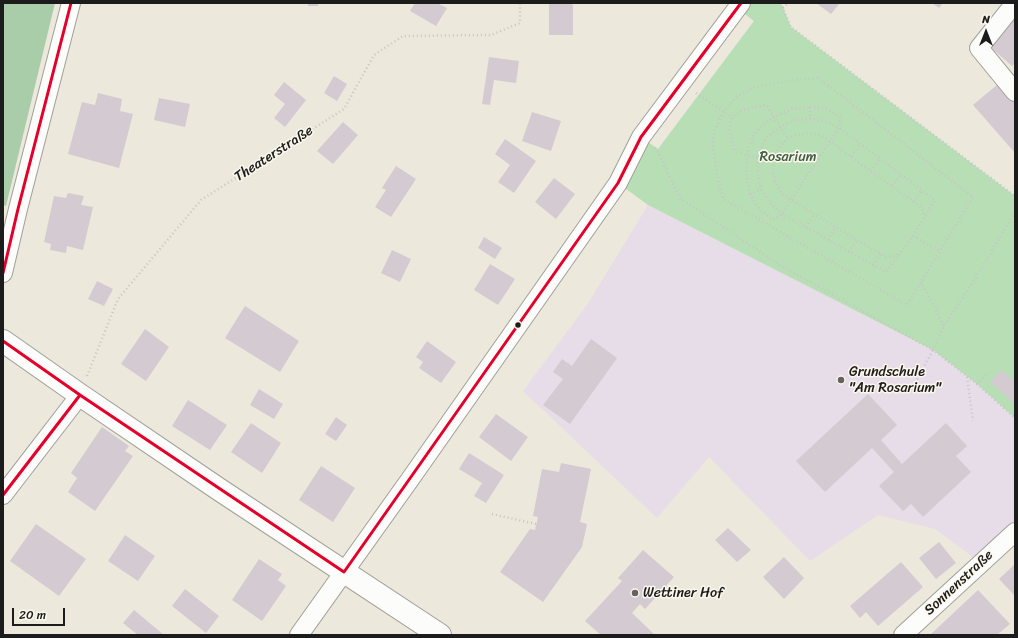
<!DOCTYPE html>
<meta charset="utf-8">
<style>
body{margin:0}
#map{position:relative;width:1018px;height:638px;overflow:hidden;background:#ece8dc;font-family:Sriracha,sans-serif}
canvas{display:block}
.frame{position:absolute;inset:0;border:4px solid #1c1c1c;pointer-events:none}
.north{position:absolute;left:966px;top:12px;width:40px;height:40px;-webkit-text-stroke:3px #fbf7ec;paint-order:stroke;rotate:0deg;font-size:11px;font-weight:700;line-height:16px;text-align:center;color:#1c1c1c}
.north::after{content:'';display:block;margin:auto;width:14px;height:18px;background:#1c1c1c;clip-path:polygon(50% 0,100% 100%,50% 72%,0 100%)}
.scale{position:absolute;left:12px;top:608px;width:53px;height:18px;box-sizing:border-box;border:2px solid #1c1c1c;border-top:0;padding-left:5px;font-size:12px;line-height:14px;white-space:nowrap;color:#1c1c1c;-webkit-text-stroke:3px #fbf7ec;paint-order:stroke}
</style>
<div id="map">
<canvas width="1018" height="638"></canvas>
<div class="frame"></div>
<div class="north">N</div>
<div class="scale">20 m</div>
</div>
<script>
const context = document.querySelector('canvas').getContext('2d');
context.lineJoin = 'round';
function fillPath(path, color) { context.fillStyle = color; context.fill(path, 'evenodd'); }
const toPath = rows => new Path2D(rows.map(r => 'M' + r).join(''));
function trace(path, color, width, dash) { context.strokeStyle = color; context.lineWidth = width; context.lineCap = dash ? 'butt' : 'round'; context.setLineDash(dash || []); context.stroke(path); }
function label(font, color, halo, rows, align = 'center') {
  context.font = font + ' Sriracha,sans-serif'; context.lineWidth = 3; context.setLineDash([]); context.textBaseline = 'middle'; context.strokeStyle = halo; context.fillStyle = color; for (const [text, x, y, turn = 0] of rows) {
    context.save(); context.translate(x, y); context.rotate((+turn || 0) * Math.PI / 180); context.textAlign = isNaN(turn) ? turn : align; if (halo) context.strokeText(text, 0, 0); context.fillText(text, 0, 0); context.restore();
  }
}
fillPath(toPath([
 [648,205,933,350,977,384,999,403,1015,418,1015,532,981,563,935,529,878,515,810,561,709,457,657,518,523,391,587,305]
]), '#e6dde9');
fillPath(toPath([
 [741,3,781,3,791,27,1015,196,1015,418,977,384,933,350,648,205,618,183,641,137,658,149,754,21,737,8]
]), '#b7deb4');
fillPath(toPath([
 [3,3,55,3,6,206,3,205]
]), '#a8cda8');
fillPath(toPath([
 [308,3,318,3,318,6,308,6],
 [415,3,440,3,439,4,447,8,436,26,410,11],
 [549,3,570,3,573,5,573,35,549,35],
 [816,3,840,3,831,14],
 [932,3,943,3,939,8],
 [1015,16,1015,63,1012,66,989,46],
 [489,57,519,61,516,83,494,80,490,105,482,104],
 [334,76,347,84,337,101,324,93],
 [284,82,306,100,285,127,274,118,285,104,274,95],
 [998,84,1015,103,1015,153,973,105],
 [98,93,122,99,120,111,133,114,119,168,68,154,82,102,95,105],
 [159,98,190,104,185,127,154,120],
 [532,112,561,121,551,151,522,141],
 [343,122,358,135,333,164,317,151],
 [505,139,536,161,514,193,498,182,510,165,495,154],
 [396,166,416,179,391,217,375,207,386,190,382,188],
 [554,178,575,194,556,219,535,202],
 [68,193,84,196,81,205,93,207,83,250,67,246,66,253,50,250,51,244,44,242,54,196,66,198],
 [484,237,502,248,495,259,478,248],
 [392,250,411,259,400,282,381,273],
 [490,264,515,279,498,305,474,290],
 [97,281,113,289,104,306,88,299],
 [245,306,299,341,280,372,225,338],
 [145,329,169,347,146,381,121,364],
 [591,339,617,358,570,424,543,405,563,379,553,372,562,359,572,366],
 [427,341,456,362,441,383,419,368,423,362,416,357],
 [1001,370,1015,381,1015,404,990,382],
 [259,389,283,404,274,419,250,405],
 [868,394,897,425,881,440,902,464,946,423,967,446,956,456,971,472,923,517,911,504,903,511,879,486,894,472,872,448,825,492,796,461],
 [188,400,227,425,210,450,172,426],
 [496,414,528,437,511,461,479,437],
 [336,417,347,425,336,441,325,434],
 [251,423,281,443,262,473,231,452],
 [102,427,129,446,125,451,133,456,95,511,68,492,77,478,71,473],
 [469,453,504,475,486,503,474,496,482,483,459,469],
 [561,463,591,469,580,522,587,524,582,547,543,602,500,572,530,529,535,530,538,517,533,516,542,469,559,472],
 [321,466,355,488,333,522,299,500],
 [36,524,86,559,59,596,10,561],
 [728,528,751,550,737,562,715,540],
 [125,535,155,556,138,581,108,561],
 [939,542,956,563,936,579,919,558],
 [643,550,674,577,645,609,640,604,632,613,655,635,601,635,585,621,622,581,618,578],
 [784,557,804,578,784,599,763,577],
 [259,559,282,574,278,580,286,586,262,621,232,600],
 [901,562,923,587,878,626,866,612,860,618,850,606],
 [1015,564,1015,596,999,579],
 [185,589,219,616,206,633,172,606],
 [978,590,1010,624,997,635,930,635],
 [134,610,164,635,138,635,123,623]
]), '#d3cbd1');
const minor = toPath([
 [1015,3,979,48,1015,92],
 [3,273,18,209,71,3],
 [3,495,80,395],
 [299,635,411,478,618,183,641,137,741,3],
 [903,635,1015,532]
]);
const tertiary = toPath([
 [3,341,80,395,220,490,440,635]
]);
trace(minor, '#a19f98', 20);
trace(tertiary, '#a19f98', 24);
trace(toPath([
 [781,3,791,27,1015,196],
 [783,8,788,3],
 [818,78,973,197,907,305,723,199,717,174,713,146,714,131,724,112,736,97,755,87,792,80,818,78],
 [696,93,732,117],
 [810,107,827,109,840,117,839,128,782,214,773,220,759,209,750,194,746,177,747,155,749,146,754,135,763,124,774,117,792,109,810,107],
 [810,107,810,119],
 [810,119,824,121,839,128,935,200,913,236,886,272,782,214,770,203,761,189,758,176,758,157,764,141,772,133,780,127,795,120,810,119],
 [655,148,657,150,680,198,781,266,933,350,910,392],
 [851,156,860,144],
 [773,161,747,155,735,150,729,129,732,117,743,110,766,105,788,139],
 [871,171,880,159],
 [892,186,901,175],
 [750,194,761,189],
 [913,202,922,190],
 [1015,212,976,277,944,326,933,350,977,384,1015,418],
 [806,227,814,214],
 [913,236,940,251],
 [828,240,836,227],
 [849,252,857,240],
 [898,255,886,257,799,205,782,194,776,184,773,174,773,161,778,149,782,144,788,139,796,135,809,133,822,136,922,208,924,217],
 [873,265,881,254],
 [921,282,944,326],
 [87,376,118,299,201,200,344,109,374,55,403,36,491,35,520,23,520,3],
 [967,377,973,421],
 [977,384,986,375],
 [492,514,536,524]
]), '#c7c6c3', 2.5, [1, 3]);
trace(minor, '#fcfcfa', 18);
trace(tertiary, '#fcfcfa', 22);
trace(toPath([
 [3,273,18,209,71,3],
 [3,341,80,395,344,572,618,183,641,137,741,3],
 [3,495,80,395]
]), '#e4002b', 3);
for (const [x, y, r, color] of [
 [518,325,3.5,"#1c1c1c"],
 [841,380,4,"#65635f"],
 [635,593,4,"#65635f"]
]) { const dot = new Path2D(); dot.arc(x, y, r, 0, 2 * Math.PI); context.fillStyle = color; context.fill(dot); trace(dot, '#fbf7ec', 1.5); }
label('14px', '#1c1c1c', '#fbf7ec', [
 ["Theaterstraße",274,154,-33],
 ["Sonnenstraße",959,583,-43]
]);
label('14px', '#435d46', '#fbf7ec', [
 ["Rosarium",788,157]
]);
label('14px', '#1c1c1c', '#fbf7ec', [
 ["Grundschule",849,372],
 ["\"Am Rosarium\"",849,388],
 ["Wettiner Hof",643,593]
], 'left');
</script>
